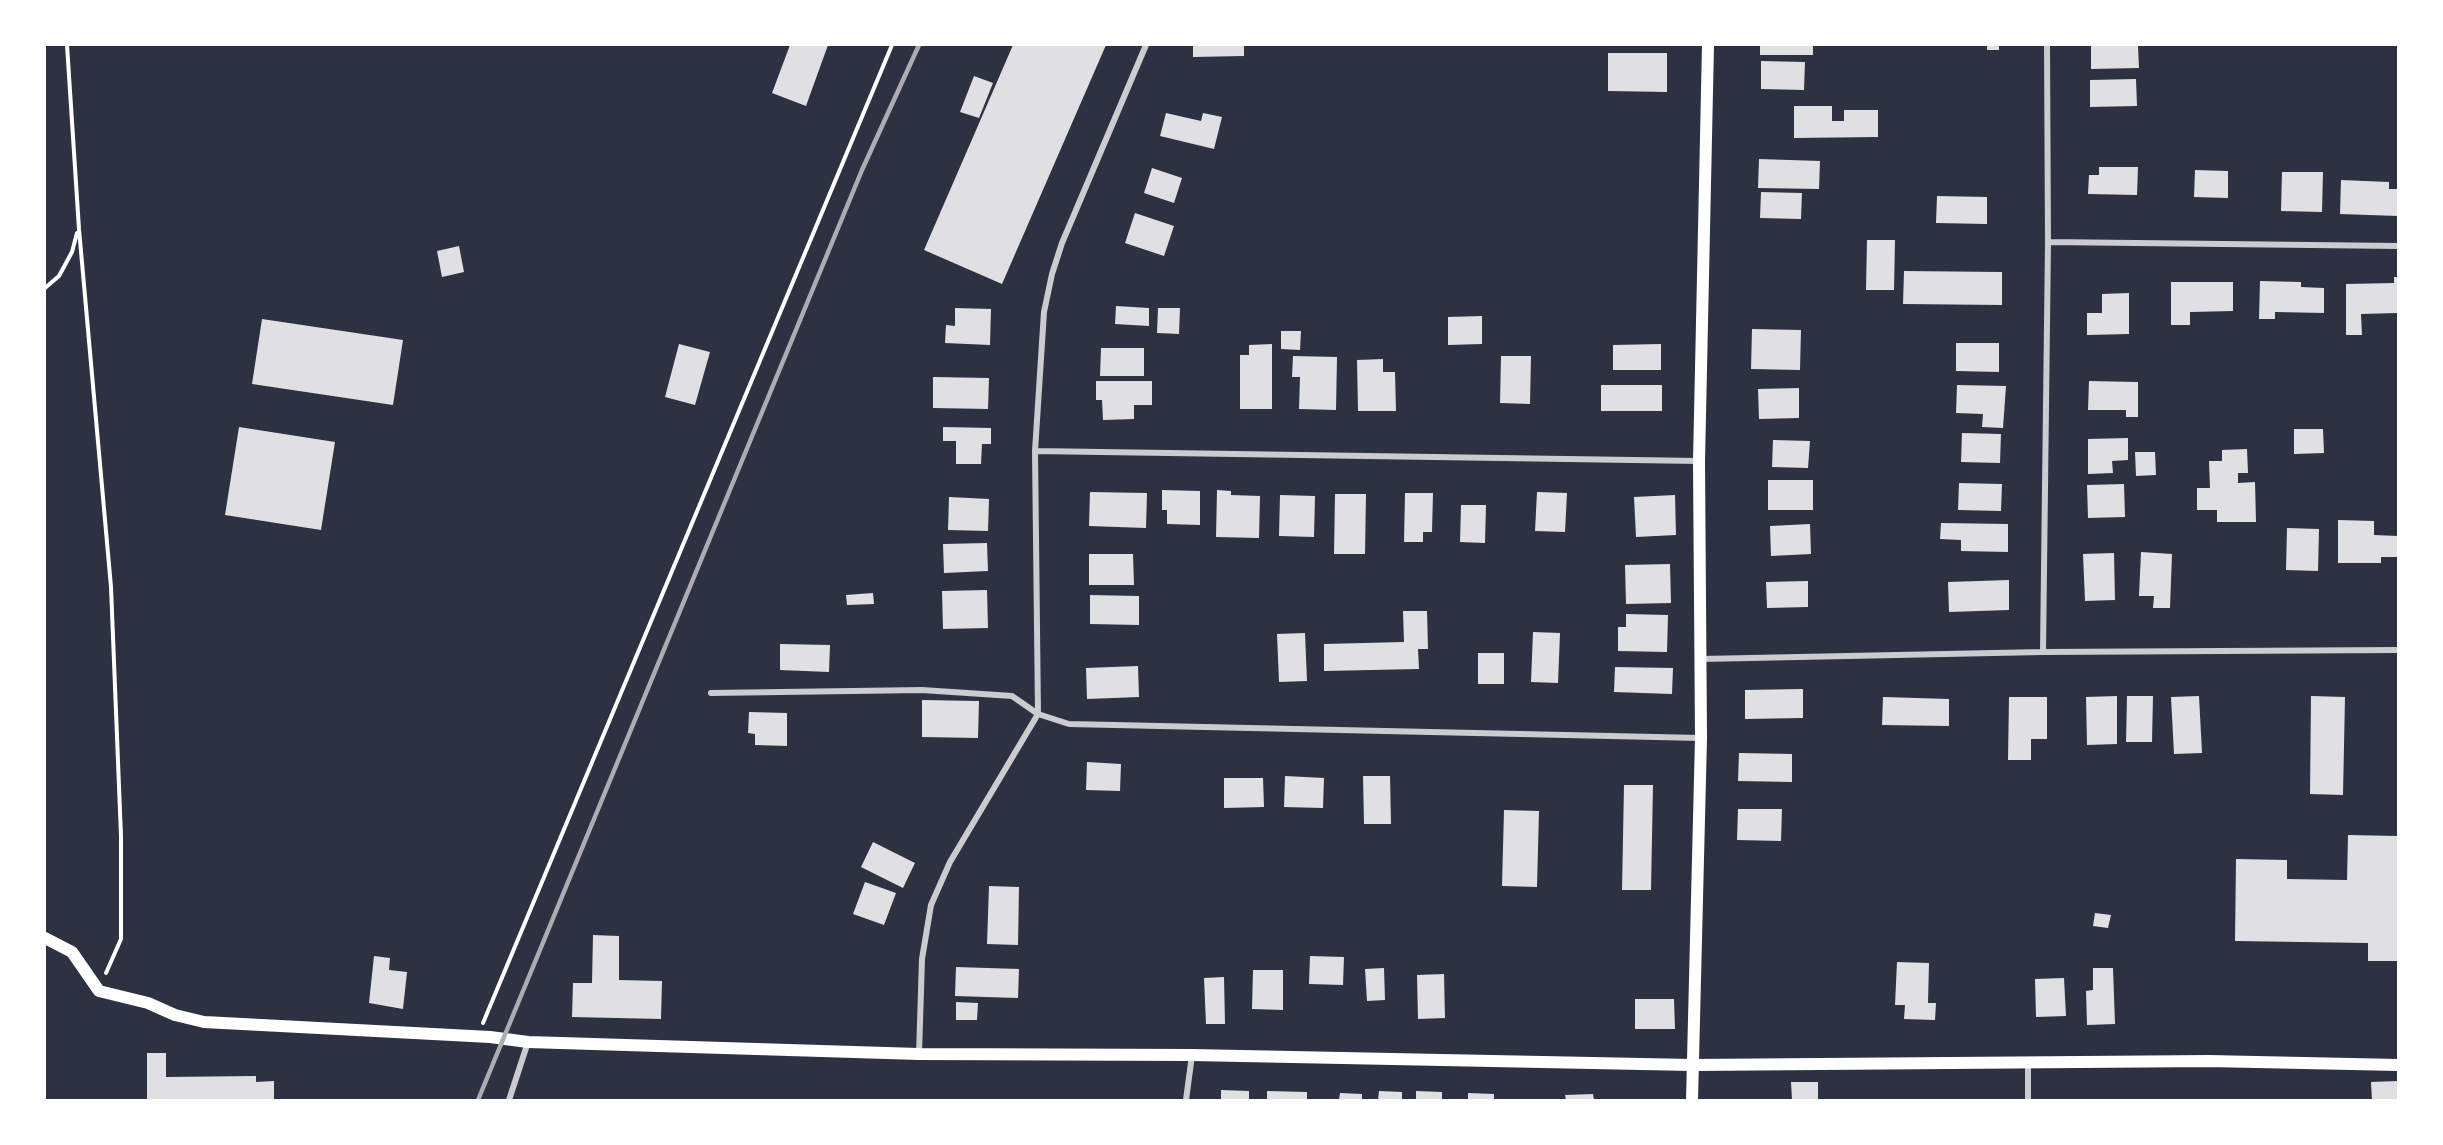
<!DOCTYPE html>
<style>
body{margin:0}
#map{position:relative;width:2443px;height:1145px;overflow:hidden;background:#2d3142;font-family:"Public Sans",sans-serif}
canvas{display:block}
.frame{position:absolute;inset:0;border:46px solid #fff;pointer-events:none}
</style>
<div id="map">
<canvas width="2443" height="1145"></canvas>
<div class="frame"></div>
</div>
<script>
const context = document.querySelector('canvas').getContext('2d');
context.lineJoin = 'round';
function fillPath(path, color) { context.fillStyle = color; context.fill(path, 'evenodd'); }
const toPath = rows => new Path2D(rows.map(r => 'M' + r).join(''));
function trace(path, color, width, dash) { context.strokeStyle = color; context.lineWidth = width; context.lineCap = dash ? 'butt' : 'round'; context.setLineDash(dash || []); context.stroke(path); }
fillPath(toPath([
 [790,45,828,45,806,106,772,93],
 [1013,45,1106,45,1002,284,924,250],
 [1193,45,1244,45,1244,56,1193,57],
 [1760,45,1813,45,1813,55,1760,55],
 [1987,45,1999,45,1999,50,1987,50],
 [2091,45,2138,45,2139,68,2091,69],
 [1608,53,1667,53,1667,92,1608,91],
 [1761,61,1805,62,1804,90,1761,89],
 [974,76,993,83,979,118,960,112],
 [2136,79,2137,106,2090,107,2090,80],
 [1794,106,1832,106,1832,121,1844,121,1844,110,1878,110,1878,137,1794,138],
 [1166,113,1201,121,1203,113,1222,117,1214,149,1160,136],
 [1759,159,1820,161,1819,189,1758,188],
 [2099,167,2138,167,2137,195,2088,194,2089,175,2099,175],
 [1152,168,1182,178,1174,203,1144,193],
 [2195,170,2228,171,2228,198,2194,197],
 [2282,172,2323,172,2322,212,2281,211],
 [2341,180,2389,182,2389,189,2398,189,2398,216,2340,214],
 [1761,192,1802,193,1801,219,1760,218],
 [1937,196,1987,197,1987,224,1936,223],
 [1135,213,1174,226,1164,256,1125,243],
 [1867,240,1895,240,1894,290,1866,290],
 [459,246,464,272,442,277,437,251],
 [1904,271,2002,272,2002,305,1903,304],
 [2394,277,2398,277,2398,313,2361,314,2362,335,2346,335,2346,284,2394,283],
 [2260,281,2301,282,2301,287,2324,288,2324,313,2275,312,2275,319,2259,319],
 [2171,282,2233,282,2233,311,2190,312,2190,325,2171,325],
 [2129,293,2129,334,2087,335,2087,313,2102,313,2102,294],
 [1116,306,1149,308,1149,326,1115,324],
 [955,308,991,309,990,345,945,343,946,325,955,326],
 [1158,308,1180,308,1179,334,1157,333],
 [1482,316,1482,344,1448,345,1448,317],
 [262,319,403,340,393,405,252,384],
 [1752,329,1801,330,1800,370,1751,369],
 [1281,331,1301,331,1300,350,1281,349],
 [1956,343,1999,343,1999,372,1956,371],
 [679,344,710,352,695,405,665,397],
 [1272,344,1272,409,1240,409,1240,355,1249,355,1249,345],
 [1661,344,1661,370,1613,370,1613,345],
 [1101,348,1144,348,1144,376,1100,376],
 [1293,356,1337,357,1336,410,1299,409,1300,377,1292,377],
 [1501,356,1531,356,1530,404,1500,403],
 [1383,359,1383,372,1395,372,1396,411,1358,411,1357,360],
 [933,377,989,378,988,409,933,408],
 [1096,381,1152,381,1152,405,1134,405,1134,419,1103,420,1102,400,1096,400],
 [2089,381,2138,382,2138,417,2126,417,2126,410,2088,410],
 [1601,385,1662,385,1662,411,1601,411],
 [1957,385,2006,386,2003,428,1982,427,1983,414,1956,413],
 [1799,388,1799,418,1759,419,1758,389],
 [239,427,335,442,321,530,225,515],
 [943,427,991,428,991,444,982,444,981,464,956,464,956,441,943,441],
 [2294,429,2323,429,2324,453,2294,454],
 [1962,433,2001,434,2000,463,1961,462],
 [2128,438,2128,460,2112,461,2113,473,2088,474,2088,439],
 [1773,440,1810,441,1808,468,1772,467],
 [2247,449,2248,473,2238,473,2238,483,2255,482,2256,522,2217,522,2217,510,2197,510,2197,488,2210,488,2209,461,2222,461,2222,450],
 [2135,452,2155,452,2156,475,2136,476],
 [1768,480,1813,480,1813,510,1768,510],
 [1959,483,2002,484,2001,511,1958,510],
 [2124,484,2125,517,2088,518,2087,485],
 [1162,490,1200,491,1200,525,1167,524,1167,510,1162,510],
 [1217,490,1231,491,1231,495,1260,496,1259,538,1216,537],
 [1090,492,1147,493,1146,528,1089,526],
 [1537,492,1567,493,1565,532,1535,531],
 [1405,493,1433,493,1432,532,1423,532,1423,542,1404,542],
 [1335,494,1366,494,1365,554,1334,554],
 [1280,495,1315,496,1314,537,1279,536],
 [1675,495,1676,535,1636,537,1634,497],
 [949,497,989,499,988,531,948,530],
 [1461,505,1486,505,1485,543,1460,542],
 [2338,520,2374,521,2374,535,2398,536,2398,557,2381,557,2381,563,2338,563],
 [1941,523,2008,524,2008,552,1961,551,1961,540,1940,539],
 [1810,524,1811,554,1771,556,1770,526],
 [2287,528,2319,529,2318,571,2286,570],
 [987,543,988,571,944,573,943,544],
 [2141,552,2172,554,2170,608,2153,608,2154,596,2139,596],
 [2114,553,2115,600,2085,601,2083,554],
 [1089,554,1133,554,1134,585,1089,585],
 [1670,564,1671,603,1626,604,1625,565],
 [2009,580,2009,610,1949,612,1948,582],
 [1808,581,1808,607,1767,608,1766,582],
 [987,590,988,628,943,629,942,591],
 [873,593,874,604,847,605,846,595],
 [1090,595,1139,596,1139,625,1090,624],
 [1403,611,1427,611,1428,649,1418,649,1419,669,1324,671,1324,644,1404,642],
 [1626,614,1668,615,1667,652,1618,651,1618,627,1626,627],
 [1533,632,1560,633,1558,683,1531,682],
 [1305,633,1307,681,1279,682,1277,634],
 [780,644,830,645,829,672,780,670],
 [1478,653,1504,653,1504,684,1478,684],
 [1138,666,1139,697,1087,699,1086,668],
 [1615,667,1673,668,1672,694,1614,692],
 [1803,689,1803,718,1745,719,1745,690],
 [2117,696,2117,744,2087,745,2086,697],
 [2127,696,2153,696,2152,742,2126,742],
 [2199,696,2202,753,2174,754,2171,697],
 [2311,696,2345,697,2343,795,2310,794],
 [1883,697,1949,699,1949,726,1882,725],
 [2009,697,2047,697,2047,739,2031,739,2031,760,2008,760],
 [922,700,979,701,978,738,922,737],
 [749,712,787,713,787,746,755,745,755,734,748,733],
 [1739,753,1792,754,1792,782,1738,781],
 [1087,762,1121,764,1120,791,1086,790],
 [1285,776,1324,778,1323,808,1284,807],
 [1363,776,1390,776,1391,824,1364,824],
 [1224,778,1263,778,1264,807,1224,808],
 [1624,785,1653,785,1651,890,1622,890],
 [1738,809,1782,809,1781,841,1737,840],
 [1504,810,1539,811,1537,887,1502,886],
 [2348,835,2398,836,2398,961,2368,961,2368,943,2235,941,2236,859,2287,860,2287,879,2347,880],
 [873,842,915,863,903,888,861,867],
 [865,882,896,893,884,925,853,914],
 [989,886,1019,887,1018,945,987,944],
 [2095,913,2111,915,2108,928,2093,926],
 [593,935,619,936,619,980,662,981,661,1019,572,1017,573,983,592,983],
 [374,956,390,958,389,970,407,972,403,1009,369,1003],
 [1310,956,1344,957,1343,985,1309,984],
 [1897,962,1929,963,1928,1003,1936,1003,1935,1020,1904,1019,1905,1005,1895,1005],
 [956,967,1019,969,1018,998,955,996],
 [1384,968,1385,1000,1367,1001,1365,969],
 [2093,968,2113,968,2115,1024,2087,1025,2086,991,2093,990],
 [1253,970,1283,970,1283,1010,1252,1009],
 [1444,974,1445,1018,1418,1019,1417,975],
 [1224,977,1225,1024,1206,1024,1204,978],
 [2064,978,2066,1016,2036,1017,2035,979],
 [1635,999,1674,999,1675,1029,1635,1029],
 [956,1002,978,1003,977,1020,956,1020],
 [147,1053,166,1053,166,1077,256,1076,256,1082,274,1081,274,1100,147,1100],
 [2397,1081,2397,1100,2372,1100,2371,1082],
 [1791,1082,1818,1082,1818,1100,1792,1100],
 [1221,1090,1249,1091,1249,1100,1221,1100],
 [1267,1091,1307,1092,1307,1100,1267,1100],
 [1379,1091,1402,1092,1402,1100,1378,1100],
 [1416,1091,1442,1092,1442,1100,1416,1100],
 [1340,1093,1362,1094,1362,1100,1339,1100],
 [1468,1093,1494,1094,1494,1100,1468,1100],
 [1593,1094,1594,1100,1566,1100,1565,1095]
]), '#e0e0e3');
trace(toPath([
 [67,45,79,229,111,587,121,836,121,939,106,973],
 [45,288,59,276,72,252,77,233],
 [483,1023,892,45]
]), '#fff', 4);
trace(toPath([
 [2048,242,2398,246],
 [1035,451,1699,461],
 [2043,652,2048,242,2047,45],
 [1701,659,2043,652,2398,650],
 [711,693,922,690,1012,696,1038,714,1069,724,1701,738],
 [919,1054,922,959,931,905,950,862,1038,714,1035,451,1044,312,1052,274,1062,243,1146,45],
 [2028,1062,2028,1100],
 [509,1100,528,1042],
 [1186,1100,1192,1055]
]), '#caccd0', 6);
trace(toPath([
 [45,938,72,952,99,991,148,1003,175,1015,204,1022,490,1037,528,1042,919,1054,1192,1055,1692,1065,2209,1061,2398,1065],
 [1692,1100,1701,738,1699,461,1708,45]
]), '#fff', 12);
trace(toPath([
 [478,1100,862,170,919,45]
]), '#abadb3', 4.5);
</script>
